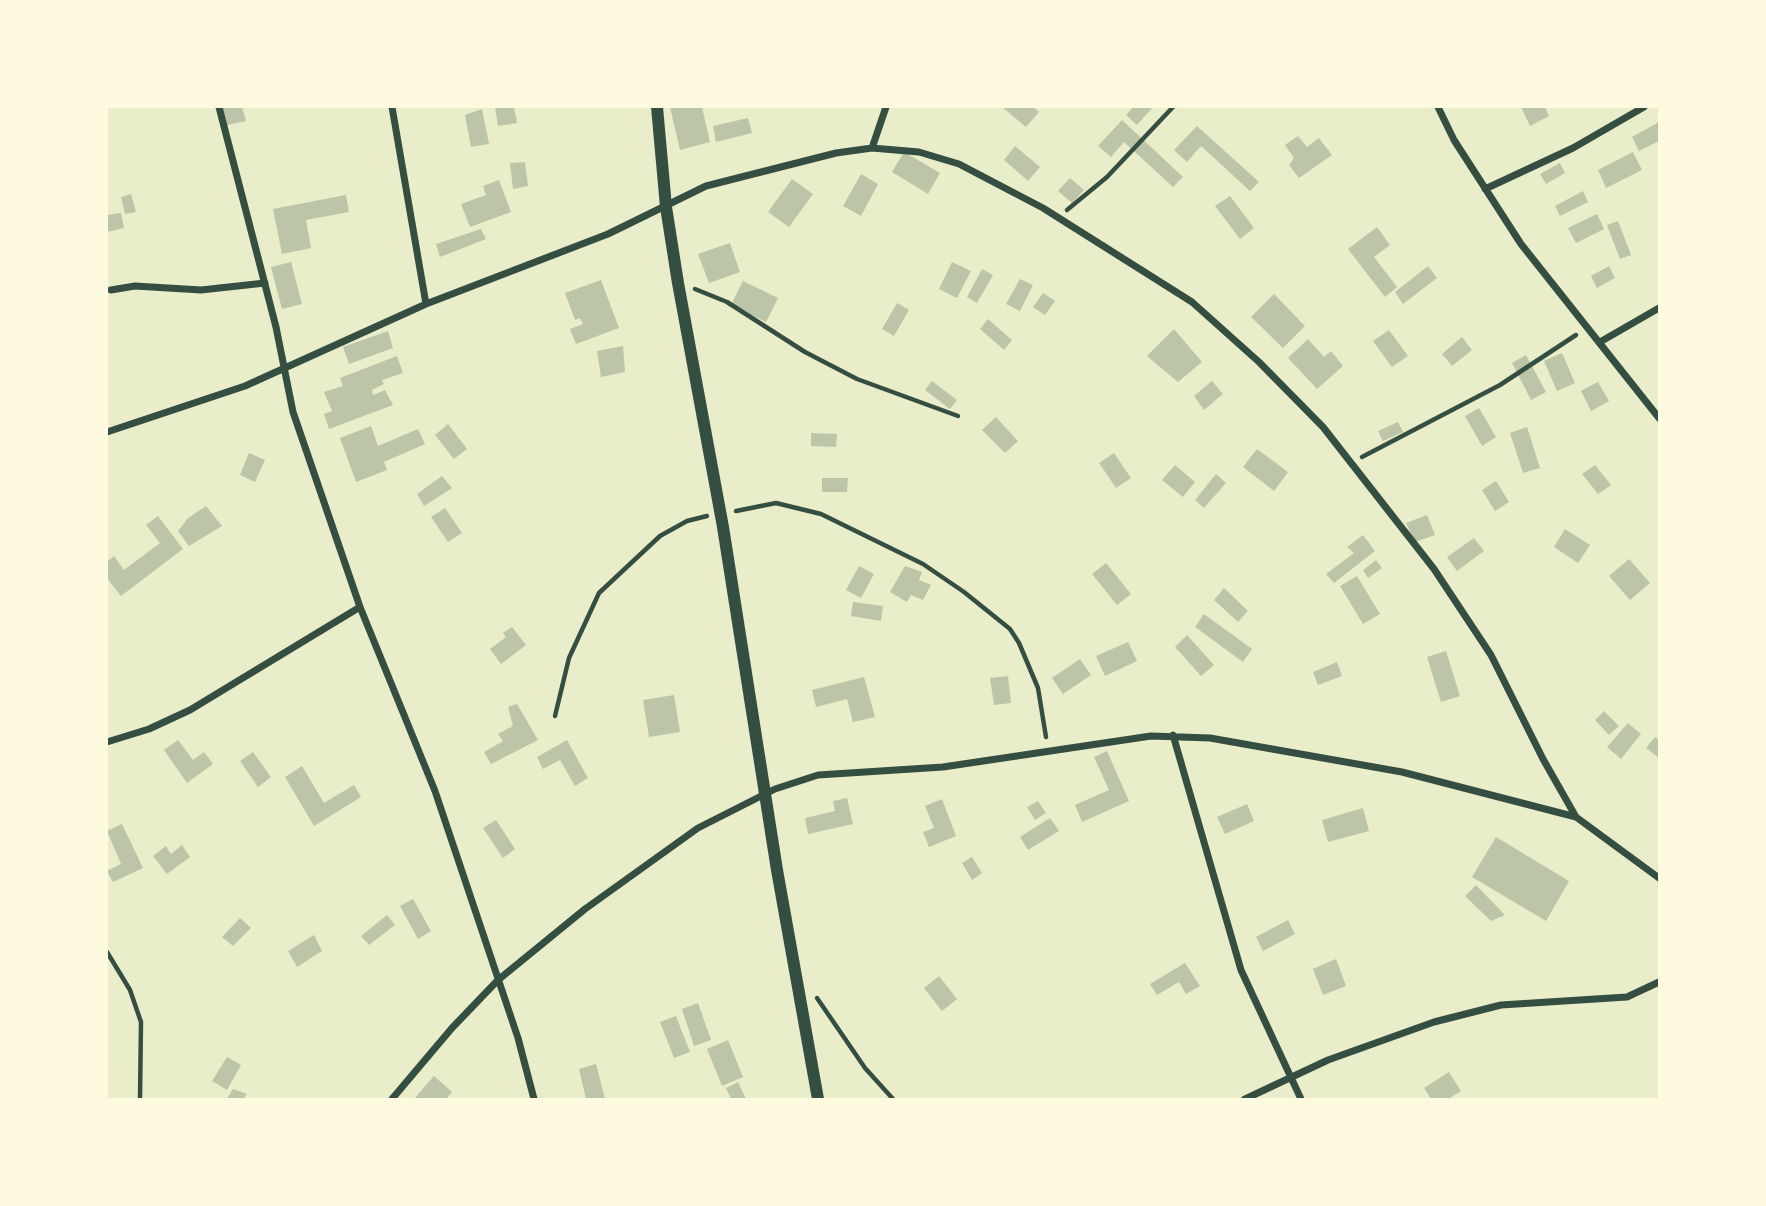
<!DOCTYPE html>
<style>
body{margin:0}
#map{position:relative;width:1766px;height:1206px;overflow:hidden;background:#e9edc9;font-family:Cabin,sans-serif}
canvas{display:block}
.frame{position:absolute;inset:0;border:108px solid #fefae0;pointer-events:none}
</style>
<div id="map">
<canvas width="1766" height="1206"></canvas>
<div class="frame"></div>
</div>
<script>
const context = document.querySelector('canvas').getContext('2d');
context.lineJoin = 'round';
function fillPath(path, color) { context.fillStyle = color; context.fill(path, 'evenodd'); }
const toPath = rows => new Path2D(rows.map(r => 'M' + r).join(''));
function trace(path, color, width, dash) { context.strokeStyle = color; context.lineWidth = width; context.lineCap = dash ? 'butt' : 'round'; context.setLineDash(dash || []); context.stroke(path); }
fillPath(toPath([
 [222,107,242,107,246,121,227,125],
 [495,107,514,107,517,123,498,126],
 [670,107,702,107,710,142,680,150],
 [1002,107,1033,107,1039,112,1026,127],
 [1133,107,1153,107,1137,125,1126,115],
 [1521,107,1545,107,1549,116,1530,126],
 [482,109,489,144,471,147,465,115],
 [748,118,752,133,716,142,713,126],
 [1122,120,1183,177,1173,187,1124,142,1111,157,1098,146],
 [1659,122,1659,141,1639,151,1632,137],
 [1197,126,1259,182,1250,191,1201,146,1187,162,1174,150],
 [1298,136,1307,147,1319,138,1332,155,1299,178,1289,165,1294,158,1285,145],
 [1015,146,1040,167,1028,181,1004,160],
 [904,152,940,173,928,194,892,172],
 [1633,152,1642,170,1606,188,1598,170],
 [525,162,528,186,513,189,510,163],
 [1560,163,1565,173,1546,184,1540,174],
 [861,174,878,184,861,216,843,206],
 [1070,178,1084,190,1072,203,1058,191],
 [792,179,813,194,789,227,768,212],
 [499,180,511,212,470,227,461,204,486,195,483,186],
 [1583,191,1588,202,1560,216,1555,206],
 [131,194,136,212,125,214,121,197],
 [346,195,349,212,306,220,311,248,282,254,273,209],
 [1230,196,1254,228,1240,239,1215,206],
 [121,213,124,228,107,232,107,215],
 [1597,214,1604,229,1576,243,1568,228],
 [1618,221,1631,255,1620,259,1607,225],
 [1377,227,1390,245,1374,257,1397,287,1385,297,1348,249],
 [481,229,486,239,440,257,436,244],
 [730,243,740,272,709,283,698,254],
 [291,262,302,304,282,309,271,267],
 [952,262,971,271,957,298,939,289],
 [1428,266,1437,278,1403,304,1395,292],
 [1609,266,1615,278,1597,288,1591,276],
 [982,269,993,275,977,303,967,297],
 [1020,279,1033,285,1020,311,1006,304],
 [601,280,619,328,576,344,570,329,583,324,580,318,575,320,565,293],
 [743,281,778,298,766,322,731,305],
 [1043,293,1055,301,1045,315,1033,307],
 [1274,294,1305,326,1283,348,1251,317],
 [897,303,909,310,894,336,882,329],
 [988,319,1012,340,1004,350,980,329],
 [1174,329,1202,362,1178,382,1147,356],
 [1389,330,1408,356,1392,367,1373,341],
 [388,331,393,348,349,364,343,347],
 [1462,337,1472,350,1452,366,1442,354],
 [1308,339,1324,357,1331,351,1343,366,1317,389,1288,358],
 [623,346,625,372,601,377,597,351],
 [1562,353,1575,383,1557,391,1544,361],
 [1526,355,1546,392,1531,400,1512,363],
 [397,356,403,373,382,380,384,384,372,390,373,395,385,390,393,405,329,429,324,414,332,411,324,392,343,386,340,378],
 [932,381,957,400,950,409,925,390],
 [1212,381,1223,394,1204,410,1194,396],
 [1598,382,1609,401,1591,411,1581,391],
 [1479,408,1496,437,1482,446,1465,416],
 [996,417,1018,441,1005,453,982,430],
 [1398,422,1403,432,1383,441,1378,431],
 [448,424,467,449,454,459,435,435],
 [371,426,378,446,418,429,425,444,384,462,387,470,356,482,340,438],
 [1527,427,1540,468,1523,473,1510,433],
 [811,433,837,434,836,447,811,446],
 [1257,449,1288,472,1274,491,1243,467],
 [249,453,265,460,255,482,240,475],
 [1114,453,1131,478,1116,488,1099,463],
 [1175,465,1195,482,1183,497,1162,480],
 [1595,465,1611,485,1598,494,1582,474],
 [1216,474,1226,483,1204,508,1195,500],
 [442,476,452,488,424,506,417,494],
 [822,478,848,478,847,492,822,492],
 [1496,481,1509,502,1495,511,1482,490],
 [206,506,222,526,189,546,178,531,188,518],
 [445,508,462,533,448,542,431,517],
 [1427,515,1435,535,1415,542,1406,523],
 [158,516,183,549,121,596,107,578,107,562,114,556,124,570,160,543,146,525],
 [1565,529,1590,545,1578,563,1554,547],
 [1363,535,1375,551,1334,583,1326,574,1354,553,1347,547],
 [1474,538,1484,551,1457,571,1447,557],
 [1629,559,1650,583,1630,600,1609,576],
 [1376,560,1382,568,1368,578,1363,570],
 [1106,563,1131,594,1117,605,1092,574],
 [859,566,874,574,861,598,846,590],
 [905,566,922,572,919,580,931,585,923,600,911,595,907,602,890,592],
 [1357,576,1380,614,1363,624,1340,586],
 [1224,588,1248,611,1238,622,1214,600],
 [853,602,883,606,881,621,851,616],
 [1204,614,1252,649,1243,662,1195,627],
 [512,627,526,645,501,664,490,649,506,637,503,633],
 [1187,635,1214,665,1201,676,1175,647],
 [1128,642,1137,661,1105,676,1096,656],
 [1446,651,1460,696,1441,702,1427,657],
 [1080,659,1091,675,1063,694,1052,678],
 [1337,662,1342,676,1318,685,1313,672],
 [1008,676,1011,703,994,705,990,678],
 [864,677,875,717,853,722,847,699,816,707,812,690],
 [674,695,680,732,649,737,643,700],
 [517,704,538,740,491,764,484,752,503,741,498,734,513,726,508,707],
 [1604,711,1619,726,1609,735,1595,720],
 [1628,723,1641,734,1621,759,1607,747],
 [1655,737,1659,740,1659,758,1646,748],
 [178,740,193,760,204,752,213,764,187,783,164,750],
 [567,740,588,778,575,786,560,760,543,769,537,757],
 [1107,751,1129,801,1082,822,1075,805,1109,790,1094,757],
 [253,752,271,777,258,787,240,761],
 [302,766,324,803,354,785,361,797,314,826,285,777],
 [847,798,853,824,808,834,805,818,835,811,833,801],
 [942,799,956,836,929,847,923,832,934,828,925,806],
 [1038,801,1046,813,1035,820,1027,807],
 [1247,804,1254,821,1225,834,1217,817],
 [1363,808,1369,831,1328,842,1322,820],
 [1050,818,1059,831,1028,850,1020,837],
 [496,820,515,849,503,858,483,828],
 [122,824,143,868,113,882,107,871,121,864,107,831],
 [1496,837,1569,881,1546,921,1472,877],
 [182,845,190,857,167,874,153,856,166,846,171,854],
 [972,857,982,873,972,880,962,863],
 [1476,885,1505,915,1491,921,1465,896],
 [413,899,431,931,418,939,400,906],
 [387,915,395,925,369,945,361,936],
 [240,918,251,928,233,946,222,937],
 [1288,920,1295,934,1263,951,1256,937],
 [314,935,322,951,297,967,288,951],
 [1336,959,1346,986,1323,995,1313,969],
 [1185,963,1200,986,1186,994,1179,982,1157,995,1150,984],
 [939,976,957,999,942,1011,924,988],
 [698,1003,711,1040,694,1046,682,1009],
 [676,1016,690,1052,674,1058,660,1022],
 [728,1040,743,1077,722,1086,707,1049],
 [227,1057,241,1065,227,1090,212,1081],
 [596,1064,605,1099,586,1099,579,1069],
 [1449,1072,1461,1091,1448,1099,1431,1099,1424,1088],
 [434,1076,452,1092,446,1099,414,1099],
 [738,1082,746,1099,731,1099,726,1088],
 [233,1089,247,1094,243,1099,227,1099]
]), '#bcc5a7');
trace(toPath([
 [1067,210,1107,177,1173,107],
 [695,289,727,302,805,352,857,379,958,416],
 [1362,457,1500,385,1576,335],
 [736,511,776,503,821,514,923,564,964,592,1010,629,1019,643,1038,688,1046,737],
 [555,716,569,658,599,593,660,536,687,521,707,516],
 [107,952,130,990,141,1022,140,1099],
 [817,998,865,1068,893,1099]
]), '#344e41', 4.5);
trace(toPath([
 [219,107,276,327,293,412,360,607,435,791,518,1038,534,1099],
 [392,107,426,304],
 [1438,107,1454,140,1521,244,1659,418],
 [872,148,886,107],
 [1485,189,1573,148,1644,107],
 [111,290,135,286,201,290,265,283],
 [1600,342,1659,308],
 [107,432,245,386,426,304,608,234,706,186,836,153,872,148,919,152,959,164,1043,208,1192,302,1259,362,1323,427,1434,569,1491,655,1543,759,1576,817],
 [1173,735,1241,970,1301,1099],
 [107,742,149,729,190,710,360,607],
 [392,1099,452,1028,498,980,585,909,698,828,775,789,818,775,943,767,1151,736,1210,738,1402,772,1576,817,1659,878],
 [1245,1099,1328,1060,1434,1022,1501,1005,1627,997,1659,982]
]), '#344e41', 7);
trace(toPath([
 [657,107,666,207,678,283,723,527,777,870,818,1099]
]), '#344e41', 12);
</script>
